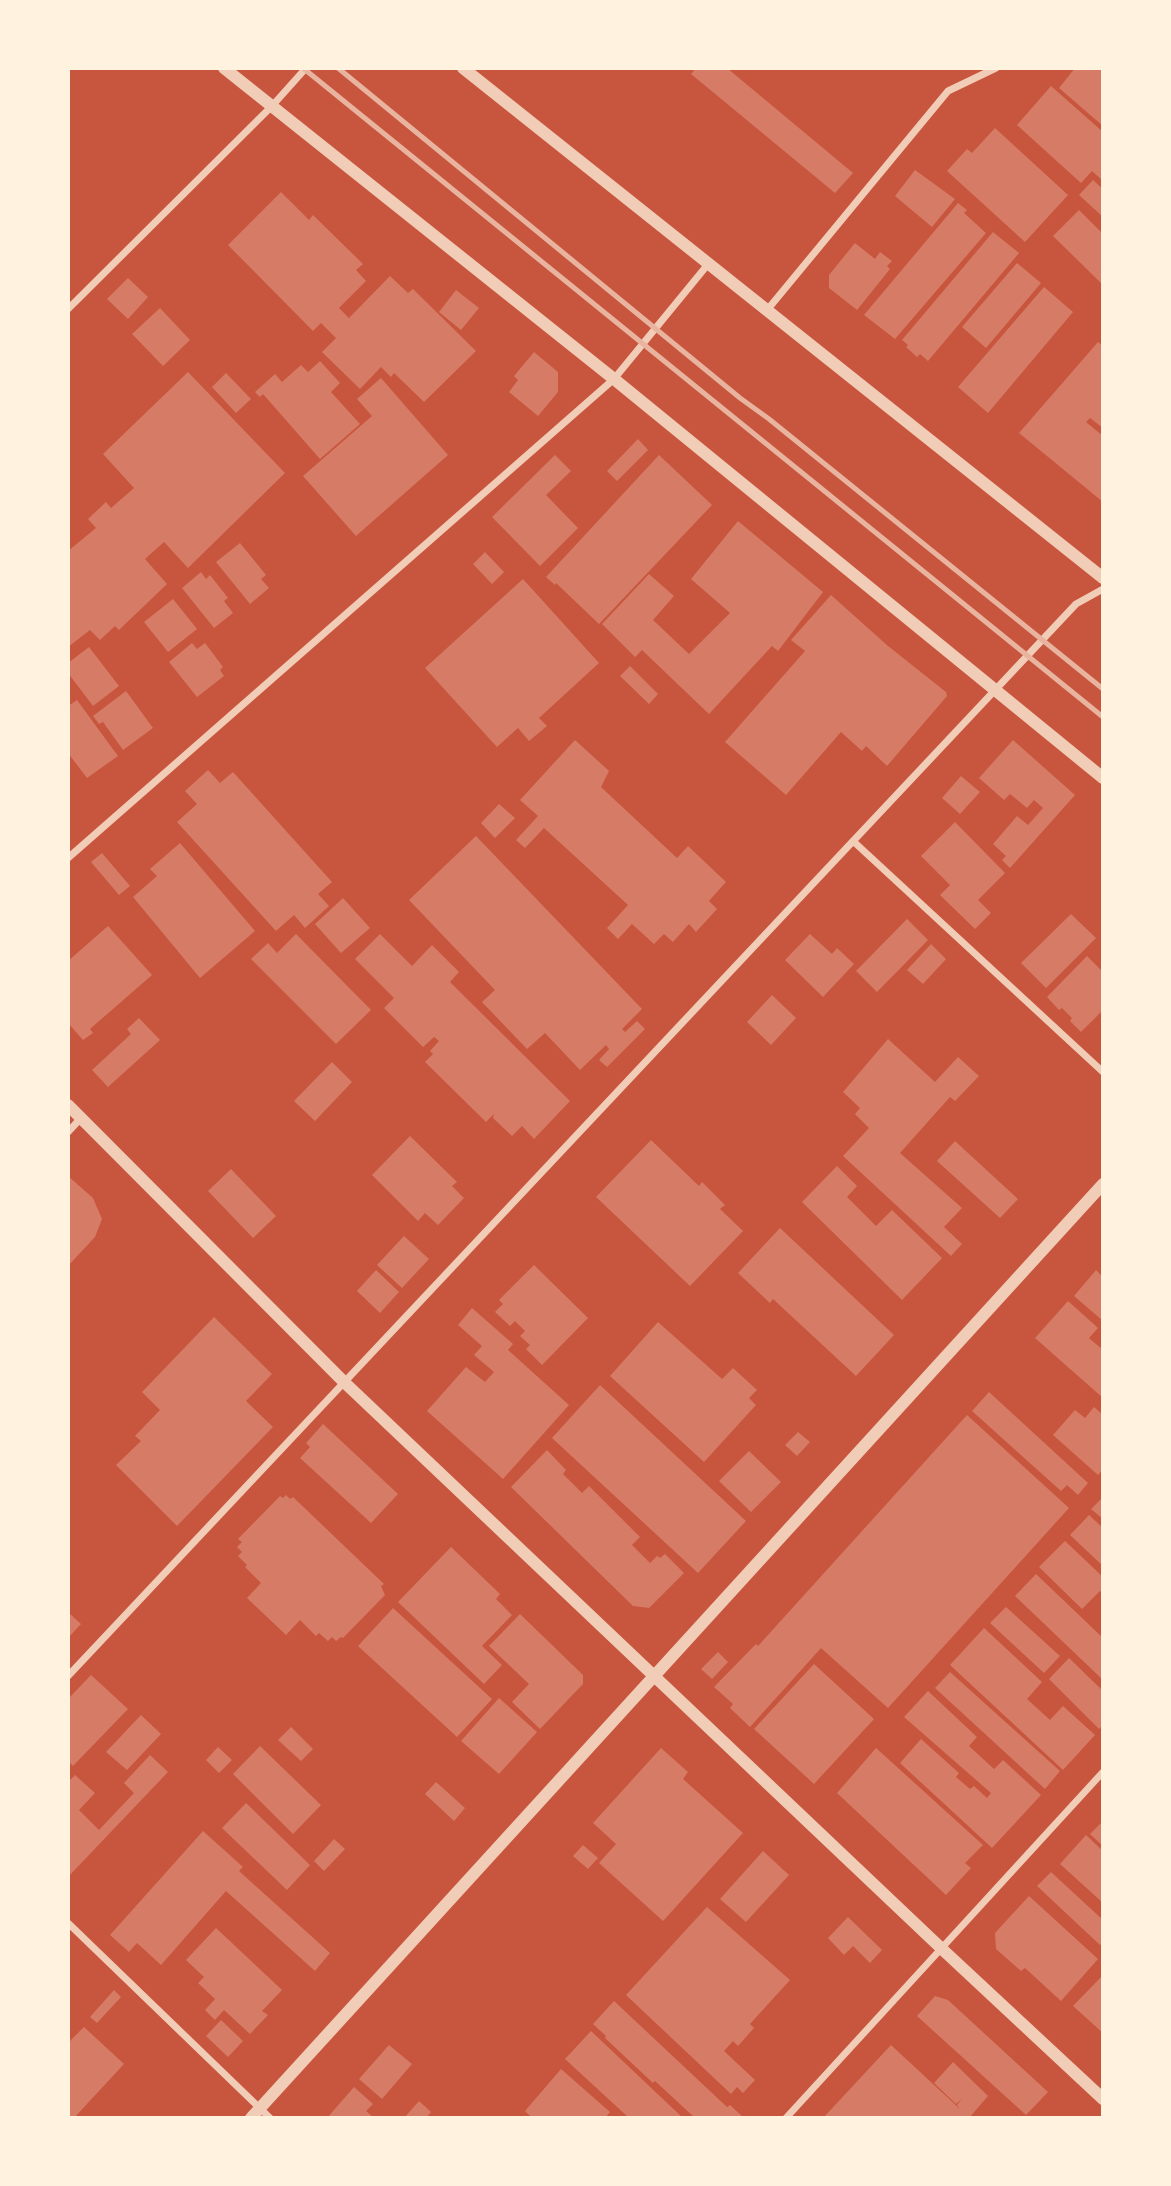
<!DOCTYPE html>
<style>
body{margin:0}
#map{position:relative;width:1171px;height:2186px;overflow:hidden;background:#c8553d;font-family:"Sofia Sans Condensed",sans-serif}
canvas{display:block}
.frame{position:absolute;inset:0;border:70px solid #fff3e0;pointer-events:none}
</style>
<div id="map">
<canvas width="1171" height="2186"></canvas>
<div class="frame"></div>
</div>
<script>
const context = document.querySelector('canvas').getContext('2d');
context.lineJoin = 'round';
function fillPath(path, color) { context.fillStyle = color; context.fill(path, 'evenodd'); }
const toPath = rows => new Path2D(rows.map(r => 'M' + r).join(''));
function trace(path, color, width, dash) { context.strokeStyle = color; context.lineWidth = width; context.lineCap = dash ? 'butt' : 'round'; context.setLineDash(dash || []); context.stroke(path); }
fillPath(toPath([
 [696,68,727,68,853,173,835,193,691,74],
 [1075,68,1103,68,1103,126,1059,88],
 [1051,86,1103,132,1103,181,1092,171,1081,183,1017,125],
 [995,128,1068,195,1025,242,947,171,967,149,972,153],
 [915,170,955,199,932,227,895,196],
 [1093,180,1103,189,1103,217,1079,195],
 [281,192,309,220,313,215,363,264,356,270,366,281,339,308,349,318,390,276,408,293,413,289,476,351,424,402,394,373,391,377,381,367,360,389,322,352,336,338,321,323,313,331,228,245],
 [958,203,967,210,964,213,986,233,895,339,864,315],
 [1079,210,1103,234,1103,285,1053,236],
 [993,232,1019,253,928,361,920,354,917,357,906,347,908,345,902,340],
 [855,243,875,259,880,252,892,261,887,266,890,269,857,310,829,288,829,275],
 [1017,263,1041,283,986,348,962,327],
 [128,278,148,297,128,319,107,299],
 [1044,287,1073,312,988,413,958,387],
 [456,290,479,308,461,330,439,312],
 [160,308,190,340,163,366,132,334],
 [1098,342,1103,346,1103,428,1090,418,1086,422,1103,436,1103,502,1019,433],
 [534,352,558,372,558,392,538,416,509,392,518,380,514,376],
 [320,361,340,383,331,392,360,424,320,459,263,394,260,397,255,392,275,374,282,382,301,365,308,372],
 [188,372,285,473,188,568,164,542,145,559,167,584,119,630,115,626,100,640,90,630,68,647,68,551,96,528,88,519,106,502,111,508,134,488,103,454],
 [226,373,251,399,236,413,212,387],
 [381,378,448,455,356,536,303,476,372,416,357,399],
 [638,439,648,450,617,481,607,471],
 [555,455,571,471,546,495,578,528,540,566,492,517],
 [659,455,712,505,599,624,556,583,555,585,546,577],
 [738,521,823,592,778,651,772,646,709,714,642,650,635,657,602,624,649,574,674,596,653,620,689,654,730,613,691,579],
 [240,543,266,575,261,579,269,588,250,604,216,562],
 [485,552,504,572,492,584,473,564],
 [201,572,206,579,210,575,228,598,224,601,233,613,214,628,182,588],
 [523,579,599,663,539,718,547,726,529,741,518,728,497,747,425,668],
 [831,595,888,646,946,692,947,696,887,766,866,746,862,751,841,732,786,795,725,742,805,651,791,640],
 [173,599,197,629,168,652,144,622],
 [192,643,197,649,205,643,223,667,220,670,224,676,197,697,169,662],
 [89,647,119,686,93,706,68,673,68,663],
 [630,666,658,694,649,704,620,676],
 [126,691,153,728,123,750,103,722,99,724,93,716],
 [77,700,118,756,87,778,68,753,68,706],
 [575,740,609,771,601,787,677,858,688,846,726,882,709,901,717,909,696,932,689,924,673,942,664,934,654,944,632,924,618,939,607,928,628,905,544,828,525,848,516,840,538,816,520,800],
 [1013,740,1075,795,1010,868,1002,860,1006,856,993,844,1017,816,1028,825,1043,808,1034,800,1027,808,1010,794,1004,800,979,778],
 [208,770,220,783,233,772,332,882,318,894,329,906,305,928,294,915,276,931,177,822,197,804,185,791],
 [961,776,980,792,960,814,942,798],
 [499,804,515,818,495,838,481,823],
 [955,822,1005,873,978,900,991,913,975,929,940,895,950,885,921,856],
 [476,836,642,1009,622,1029,625,1032,637,1021,645,1029,607,1067,599,1060,609,1049,606,1045,580,1070,545,1033,527,1049,482,1002,495,990,409,900],
 [180,843,255,931,200,978,133,897,157,876,150,869],
 [102,853,130,886,119,895,91,862],
 [343,898,370,928,341,953,315,924],
 [1071,914,1096,938,1046,988,1021,963],
 [907,919,928,940,877,992,856,971],
 [108,926,152,975,90,1029,93,1033,83,1040,68,1023,68,961],
 [296,934,371,1010,336,1044,251,959,268,943,277,953],
 [380,934,412,966,432,945,459,972,450,982,570,1101,534,1139,522,1126,512,1136,493,1118,494,1114,486,1122,425,1062,433,1054,430,1051,439,1041,434,1037,423,1047,384,1008,394,998,355,959],
 [810,934,832,954,837,948,854,964,823,997,785,960],
 [931,944,946,959,923,984,907,970],
 [1087,956,1103,972,1103,1010,1081,1032,1070,1021,1072,1018,1062,1008,1059,1010,1047,997],
 [772,995,796,1018,771,1045,747,1022],
 [139,1018,160,1040,108,1087,92,1070,131,1034,127,1029],
 [888,1039,935,1082,958,1057,979,1076,955,1101,950,1097,900,1153,962,1208,944,1227,962,1244,951,1256,843,1156,869,1128,855,1114,860,1108,843,1092],
 [332,1062,352,1082,315,1121,294,1101],
 [410,1136,457,1182,452,1186,464,1198,438,1225,425,1213,418,1221,372,1175],
 [651,1140,699,1186,702,1182,725,1205,720,1209,743,1231,690,1286,596,1197],
 [955,1141,1018,1199,1000,1218,937,1161],
 [837,1166,857,1186,847,1197,876,1226,892,1210,942,1258,902,1300,802,1202],
 [231,1169,276,1216,253,1238,208,1191],
 [68,1176,93,1198,102,1219,95,1237,68,1266],
 [780,1228,894,1335,856,1376,773,1299,770,1303,738,1273],
 [404,1236,429,1259,402,1288,377,1265],
 [534,1265,588,1318,542,1365,526,1349,530,1345,520,1336,525,1331,515,1321,510,1326,495,1312,503,1304,499,1300],
 [376,1270,399,1292,380,1313,357,1291],
 [1096,1270,1103,1277,1103,1321,1074,1296],
 [1068,1301,1098,1328,1089,1338,1103,1350,1103,1398,1035,1338],
 [472,1308,513,1344,508,1350,569,1405,503,1479,427,1411,466,1367,485,1382,494,1372,474,1355,482,1346,458,1325],
 [214,1317,272,1374,246,1401,273,1427,177,1526,116,1465,141,1441,135,1436,160,1410,142,1392],
 [658,1322,722,1379,733,1368,757,1390,749,1398,756,1405,704,1462,610,1376],
 [600,1385,746,1521,698,1573,552,1438],
 [989,1392,1088,1483,1078,1495,1067,1485,1061,1491,972,1411],
 [1094,1407,1103,1415,1103,1469,1098,1475,1053,1435,1075,1410,1085,1418],
 [967,1415,1069,1508,888,1708,821,1648,750,1727,730,1708,733,1704,714,1687,756,1644,758,1646],
 [323,1424,398,1494,371,1523,300,1458,310,1447,306,1443],
 [798,1432,810,1442,797,1456,785,1445],
 [547,1450,566,1470,563,1474,582,1493,589,1486,640,1537,632,1545,650,1563,657,1556,660,1558,665,1554,684,1573,649,1608,633,1606,511,1487],
 [749,1451,781,1482,751,1512,719,1481],
 [286,1495,290,1499,293,1497,384,1584,381,1586,385,1595,343,1638,341,1637,336,1641,332,1637,328,1641,319,1633,316,1636,300,1620,286,1635,247,1598,261,1583,245,1567,247,1565,238,1556,242,1552,237,1547,242,1542,238,1539,280,1496,283,1498],
 [1103,1497,1103,1519,1091,1509],
 [1089,1515,1103,1528,1103,1566,1070,1535],
 [1065,1541,1103,1577,1103,1593,1100,1591,1082,1609,1039,1567],
 [451,1547,500,1594,496,1599,512,1615,482,1646,502,1665,484,1684,398,1602],
 [1036,1574,1103,1638,1103,1680,1015,1596],
 [1006,1607,1060,1656,1044,1673,990,1623],
 [393,1608,492,1699,457,1737,358,1646],
 [68,1612,81,1624,68,1638],
 [520,1614,583,1675,583,1684,540,1729,512,1702,529,1684,489,1646],
 [984,1628,1042,1682,1027,1699,1050,1720,1063,1706,1095,1735,1063,1770,950,1665],
 [718,1652,728,1662,712,1679,701,1669],
 [1069,1658,1103,1691,1103,1725,1099,1729,1049,1679],
 [814,1664,874,1719,814,1784,754,1729],
 [950,1672,1060,1771,1045,1789,935,1688],
 [91,1675,128,1709,73,1766,68,1761,68,1699],
 [928,1691,977,1737,969,1746,994,1769,1003,1760,1041,1795,992,1848,900,1763,921,1739,959,1773,956,1777,970,1789,974,1786,987,1798,991,1793,904,1717],
 [499,1698,537,1732,499,1774,461,1741],
 [141,1715,161,1734,127,1770,106,1752],
 [291,1727,313,1749,301,1761,278,1740],
 [260,1746,321,1805,293,1834,233,1774],
 [218,1747,232,1760,219,1773,206,1760],
 [661,1748,688,1772,683,1779,743,1833,663,1921,599,1863,616,1844,593,1823],
 [876,1748,983,1845,965,1863,971,1868,946,1895,837,1793],
 [150,1755,168,1772,68,1877,68,1782,75,1775,95,1793,79,1810,99,1830,134,1793,124,1783],
 [436,1782,465,1808,454,1821,425,1794],
 [246,1803,310,1865,287,1890,222,1828],
 [1103,1821,1103,1846,1090,1834],
 [203,1831,243,1867,239,1871,330,1953,315,1971,226,1891,161,1965,137,1943,129,1952,110,1935],
 [1086,1835,1103,1851,1103,1903,1060,1864],
 [334,1839,345,1849,324,1871,314,1861],
 [583,1845,598,1858,588,1869,573,1856],
 [763,1851,789,1875,746,1922,720,1899],
 [1051,1872,1103,1920,1103,1942,1100,1945,1037,1886],
 [1029,1896,1098,1959,1061,2001,1025,1968,1021,1971,996,1949,995,1933],
 [707,1907,790,1980,750,2024,754,2028,738,2046,733,2041,724,2051,755,2080,743,2093,737,2087,731,2094,626,1995],
 [848,1917,882,1950,870,1963,853,1946,844,1955,828,1938],
 [216,1928,282,1990,262,2011,268,2015,250,2034,224,2010,215,2020,205,2010,215,1999,198,1983,204,1977,186,1960],
 [1103,1975,1103,2033,1073,2006],
 [114,1990,121,1997,97,2023,90,2017],
 [935,1996,948,2000,1048,2092,1026,2115,917,2016],
 [614,2001,727,2107,730,2105,744,2118,695,2118,655,2081,653,2083,605,2038,606,2036,593,2024],
 [221,2020,243,2041,228,2057,206,2036],
 [84,2027,124,2064,74,2118,68,2118,68,2043],
 [591,2031,683,2118,629,2118,565,2059],
 [389,2045,412,2064,382,2099,359,2079],
 [891,2045,960,2109,957,2105,962,2099,956,2104,934,2083,953,2062,988,2096,969,2118,823,2118],
 [561,2069,610,2112,605,2118,532,2118,525,2111],
 [354,2087,373,2104,366,2111,374,2118,327,2118],
 [419,2101,431,2112,426,2118,404,2118]
]), '#d67c66');
trace(toPath([
 [68,309,272,106,306,68],
 [768,309,948,91,996,68],
 [853,841,1103,1072],
 [68,858,614,379,709,263],
 [68,1132,81,1118],
 [68,1676,1076,604,1103,589],
 [68,1923,270,2118],
 [786,2118,1103,1772]
]), '#f1ccb7', 7);
trace(toPath([
 [224,68,614,379,1103,778],
 [463,68,1103,578],
 [68,1105,344,1382,942,1949,1103,2099],
 [251,2118,1103,1184]
]), '#f1ccb7', 12);
trace(toPath([
 [303,68,1103,717],
 [338,68,740,398,769,419,1103,689]
]), '#e9b49f', 5);
</script>
